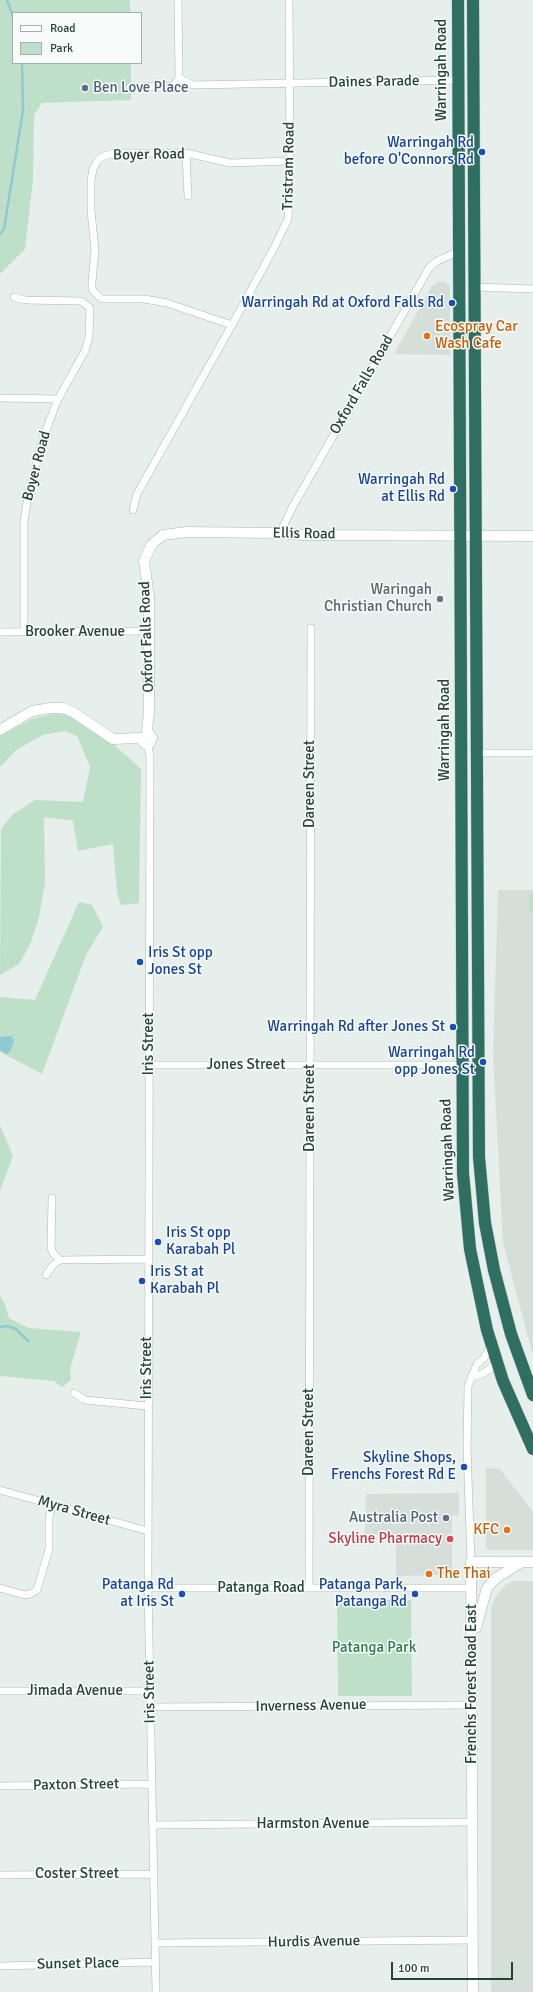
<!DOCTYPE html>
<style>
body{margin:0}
#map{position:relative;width:533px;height:1992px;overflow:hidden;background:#e6efeb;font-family:Signika,sans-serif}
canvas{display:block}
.legend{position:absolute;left:12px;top:12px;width:130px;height:52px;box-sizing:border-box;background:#f7fbf9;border:1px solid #a3b1ad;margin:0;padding:5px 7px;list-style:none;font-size:12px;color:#24423a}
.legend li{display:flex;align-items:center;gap:8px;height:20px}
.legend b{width:20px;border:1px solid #a3b1ad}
.scale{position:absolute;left:391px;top:1962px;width:122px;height:18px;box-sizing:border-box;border:2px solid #24423a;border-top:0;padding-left:5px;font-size:12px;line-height:14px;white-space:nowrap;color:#24423a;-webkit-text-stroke:3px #f7fbf9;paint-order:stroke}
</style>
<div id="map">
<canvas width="533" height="1992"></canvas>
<ul class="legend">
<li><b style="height:5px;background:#fff"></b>Road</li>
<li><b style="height:11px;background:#bfe0c8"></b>Park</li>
</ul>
<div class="scale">100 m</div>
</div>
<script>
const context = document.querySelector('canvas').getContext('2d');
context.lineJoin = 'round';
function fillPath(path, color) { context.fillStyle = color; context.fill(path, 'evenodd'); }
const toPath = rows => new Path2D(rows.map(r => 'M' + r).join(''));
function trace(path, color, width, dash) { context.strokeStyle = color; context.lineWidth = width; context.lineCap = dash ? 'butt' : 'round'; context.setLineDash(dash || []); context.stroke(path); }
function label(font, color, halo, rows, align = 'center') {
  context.font = font + ' Signika,sans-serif'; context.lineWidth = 3; context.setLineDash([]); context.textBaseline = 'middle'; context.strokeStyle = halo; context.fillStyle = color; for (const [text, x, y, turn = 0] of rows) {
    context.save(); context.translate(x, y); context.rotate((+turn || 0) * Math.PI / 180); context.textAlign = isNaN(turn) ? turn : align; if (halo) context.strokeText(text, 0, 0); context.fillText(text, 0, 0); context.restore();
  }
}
fillPath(toPath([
 [439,281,445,282,450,286,450,355,394,354,432,286],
 [498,890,533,890,533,1356,503,1243,493,1055],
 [486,1468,500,1469,533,1512,533,1550,488,1550,486,1548],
 [459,1493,459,1515,452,1515,452,1571,447,1575,396,1576,396,1535,365,1534,366,1494],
 [513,1581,533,1581,533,1992,491,1992,491,1608,496,1596,504,1586]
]), '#d4dfda');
fillPath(toPath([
 [0,0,130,0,130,13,13,13,13,63,131,63,131,100,42,103,34,115,33,180,25,249,0,274],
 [53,714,72,715,111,742,141,769,139,903,121,905,117,893,113,844,78,851,73,821,44,817,45,883,39,917,30,945,19,964,0,975,1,829,12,815,35,800,83,802,90,767,77,736,64,731,43,735,16,750,0,767,0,736,34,718],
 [529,894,533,894,533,912,529,912],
 [79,902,92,905,103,927,86,955,42,1074,0,1052,0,997,35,1000],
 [0,1125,13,1156,0,1191],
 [0,1296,5,1304,9,1318,29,1328,81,1332,70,1369,71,1380,62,1387,54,1381,0,1376],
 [337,1600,411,1600,412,1696,338,1696]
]), '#bfe0c8');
fillPath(toPath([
 [11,1036,14,1041,11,1050,7,1054,0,1050,0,1037]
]), '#8ec9d4');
trace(toPath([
 [7,0,13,16],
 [0,234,4,229,23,110,22,63],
 [0,1327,8,1326,16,1329,28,1341]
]), '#8ec9d4', 2.5);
const street = toPath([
 [178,0,179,78],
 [130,87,170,86,174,85,179,78,193,85,458,80],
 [186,153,188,196],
 [475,287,533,289],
 [14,297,25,300,81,301,90,308,89,337,85,351,58,399,43,438,28,496,24,521,24,632],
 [232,325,167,303,144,299,102,299,97,295,92,289,92,282,95,250,91,211,91,181,93,169,98,160,104,156,115,153,186,153,230,163,290,161],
 [0,398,58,399],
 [133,510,137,494,232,325,275,246,288,219,290,161,289,0],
 [280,533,292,508,429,268,437,261,460,251],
 [0,632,149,631],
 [148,744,150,758,148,1588,156,1992],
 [476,753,533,753],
 [149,1065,462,1065],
 [52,1198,51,1248,53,1253,60,1260],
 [46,1275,53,1265,60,1260,148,1259],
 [471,1377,482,1374,497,1364],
 [74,1393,85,1400,147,1406],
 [0,1490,148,1531],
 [471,1562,467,1448,468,1386,477,1364,484,1358,491,1345],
 [0,1588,25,1595,30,1594,37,1590,49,1549,49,1518,52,1505],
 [148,1588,471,1588],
 [309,1588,311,628],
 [0,1691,150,1691],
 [151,1707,472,1705],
 [0,1786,152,1784],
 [153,1825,472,1822],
 [0,1875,154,1874],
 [155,1943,473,1940],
 [0,1966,155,1962]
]);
const secondary = toPath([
 [0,730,32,711,51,708,63,708,73,712,113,739,140,738],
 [147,731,149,712,149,597,144,561,152,544,163,535,186,532,280,533,303,535,533,536],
 [140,738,145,744,150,743,152,738,147,731],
 [476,1628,487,1588,496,1578,522,1562],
 [473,1992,471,1562,533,1562]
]);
const highway = toPath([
 [458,0,463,1173,470,1249,487,1330,503,1381,533,1449],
 [473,0,479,1157,485,1223,494,1270,511,1334,533,1395]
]);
trace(street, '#a8b8b2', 8);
trace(secondary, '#a4bbb3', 11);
trace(highway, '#c2cac8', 13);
trace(street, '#fff', 7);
trace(secondary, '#fff', 10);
trace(highway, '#2f6f62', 12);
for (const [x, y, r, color] of [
 [85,88,4,"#5c6f8a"],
 [482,152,4,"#1a4fb4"],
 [452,303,4,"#1a4fb4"],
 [427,336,4,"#e8710a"],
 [453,489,4,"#1a4fb4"],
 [440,599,4,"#6b7280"],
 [140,962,4,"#1a4fb4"],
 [453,1027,4,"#1a4fb4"],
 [483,1062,4,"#1a4fb4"],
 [158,1242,4,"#1a4fb4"],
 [142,1281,4,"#1a4fb4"],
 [464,1467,4,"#1a4fb4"],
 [446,1518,4,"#5c6f8a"],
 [507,1530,4,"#e8710a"],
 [450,1539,4,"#e0444e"],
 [429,1574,4,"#e8710a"],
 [182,1594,4,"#1a4fb4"],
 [415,1594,4,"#1a4fb4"]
]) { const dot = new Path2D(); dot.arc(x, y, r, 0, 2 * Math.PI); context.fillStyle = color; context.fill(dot); trace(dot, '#f7fbf9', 1.5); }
label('15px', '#24423a', '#f7fbf9', [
 ["Warringah Road",442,70,-90],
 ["Daines Parade",374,82,-1],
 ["Boyer Road",149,155,-1],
 ["Tristram Road",289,166,-89],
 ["Oxford Falls Road",362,385,-60],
 ["Boyer Road",37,466,-75],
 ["Ellis Road",304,534,1],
 ["Brooker Avenue",75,632],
 ["Oxford Falls Road",147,637,-92],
 ["Warringah Road",445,730,-90],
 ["Dareen Street",310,784,-90],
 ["Iris Street",149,1044,-90],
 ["Jones Street",246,1065],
 ["Dareen Street",310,1108,-90],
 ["Warringah Road",448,1150,-92],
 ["Iris Street",147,1368,-90],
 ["Dareen Street",309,1432,-90],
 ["Myra Street",74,1511,16],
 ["Patanga Road",261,1588],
 ["Frenchs Forest Road East",472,1684,-90],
 ["Jimada Avenue",75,1691],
 ["Iris Street",150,1692,-91],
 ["Inverness Avenue",311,1706,-1],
 ["Paxton Street",76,1785,-1],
 ["Harmston Avenue",313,1824],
 ["Coster Street",77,1874],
 ["Hurdis Avenue",314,1942,-1],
 ["Sunset Place",78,1964,-1]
]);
label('15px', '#4e5e75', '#f7fbf9', [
 ["Ben Love Place",93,88],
 ["Australia Post",438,1518,"right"]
], 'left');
label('15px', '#164399', '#f7fbf9', [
 ["Warringah Rd",474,143],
 ["before O'Connors Rd",474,160],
 ["Warringah Rd at Oxford Falls Rd",444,303],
 ["Warringah Rd",445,480],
 ["at Ellis Rd",445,497],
 ["Iris St opp",148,953,"left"],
 ["Jones St",148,970,"left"],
 ["Warringah Rd after Jones St",445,1027],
 ["Warringah Rd",475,1053],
 ["opp Jones St",475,1070],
 ["Iris St opp",166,1233,"left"],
 ["Karabah Pl",166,1250,"left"],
 ["Iris St at",150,1272,"left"],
 ["Karabah Pl",150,1289,"left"],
 ["Skyline Shops,",456,1458],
 ["Frenchs Forest Rd E",456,1475],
 ["Patanga Rd",174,1585],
 ["at Iris St",174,1602],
 ["Patanga Park,",407,1585],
 ["Patanga Rd",407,1602]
], 'right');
label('15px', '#c56008', '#f7fbf9', [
 ["Ecospray Car",435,327],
 ["Wash Cafe",435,344],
 ["KFC",499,1530,"right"],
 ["The Thai",437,1574]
], 'left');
label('15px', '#5b616d', '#f7fbf9', [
 ["Waringah",432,590],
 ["Christian Church",432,607]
], 'right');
label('15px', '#be3a42', '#f7fbf9', [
 ["Skyline Pharmacy",442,1539]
], 'right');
label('15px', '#2d7a4b', '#f7fbf9', [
 ["Patanga Park",374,1648]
]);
</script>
